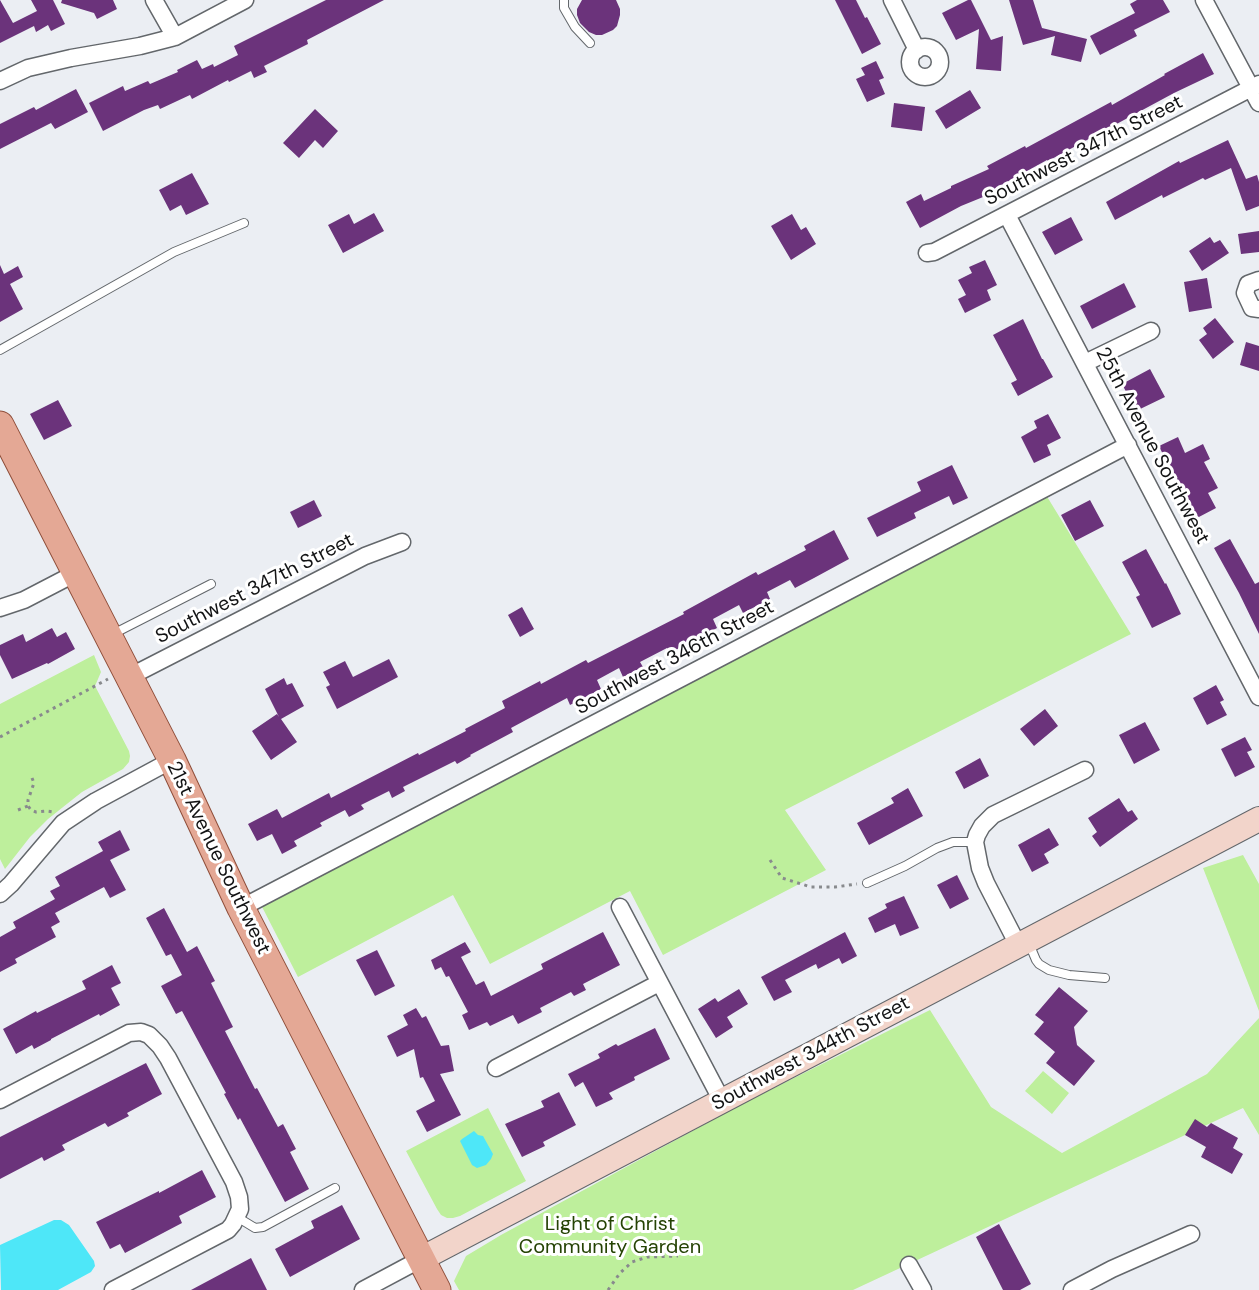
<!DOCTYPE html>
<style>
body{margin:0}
canvas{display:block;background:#ebeef3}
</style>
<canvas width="1259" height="1290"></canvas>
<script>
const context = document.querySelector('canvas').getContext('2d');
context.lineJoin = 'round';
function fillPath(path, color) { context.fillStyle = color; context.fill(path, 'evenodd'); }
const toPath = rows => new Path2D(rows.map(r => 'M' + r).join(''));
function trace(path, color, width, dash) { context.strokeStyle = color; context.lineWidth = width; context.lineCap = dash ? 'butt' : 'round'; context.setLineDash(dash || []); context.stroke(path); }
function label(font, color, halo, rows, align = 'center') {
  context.font = font + ' "DM Sans",sans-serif'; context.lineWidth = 6; context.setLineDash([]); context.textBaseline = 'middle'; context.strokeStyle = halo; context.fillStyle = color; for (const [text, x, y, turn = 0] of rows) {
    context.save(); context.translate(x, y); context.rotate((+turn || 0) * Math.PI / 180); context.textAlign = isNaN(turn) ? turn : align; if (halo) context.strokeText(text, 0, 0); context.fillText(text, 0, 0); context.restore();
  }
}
fillPath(toPath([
 [1043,490,1131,634,785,810,826,870,663,955,630,891,490,964,453,895,298,977,258,899],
 [94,655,101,672,95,686,129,751,130,756,129,762,123,769,82,792,48,819,30,837,5,869,0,859,0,704],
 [1243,855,1259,884,1259,1011,1203,868],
 [930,1010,991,1107,1062,1153,1207,1074,1259,1018,1259,1135,1243,1108,853,1290,459,1290,454,1281,466,1256,501,1235,742,1104],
 [1043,1071,1069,1093,1052,1114,1025,1091],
 [488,1108,526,1181,460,1216,453,1218,447,1218,441,1215,437,1209,406,1151]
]), '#beef9c');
fillPath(toPath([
 [474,1131,478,1135,483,1136,493,1154,491,1159,486,1165,477,1168,472,1165,460,1141,462,1139],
 [54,1220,61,1220,69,1225,94,1261,95,1266,91,1272,58,1290,1,1290,0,1245]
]), '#4ee7f8');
fillPath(toPath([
 [0,0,13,23,37,11,31,0,53,0,65,24,51,31,48,25,36,32,34,26,0,43],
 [62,0,113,0,117,9,97,19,94,13,61,3],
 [326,0,384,0,307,40,308,44,264,66,267,72,254,78,251,71,229,82,228,80,192,99,190,95,160,109,158,105,144,110,103,131,89,103,123,86,125,91,148,81,150,84,178,72,177,70,197,60,202,69,213,64,214,67,238,55,234,46],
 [582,0,616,0,620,9,620,15,617,26,613,30,602,35,596,35,589,32,580,23,577,15,577,9],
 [835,0,856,0,865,18,867,17,881,44,862,54],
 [968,0,971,0,991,40,1003,36,1001,71,976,69,979,29,956,40,942,13],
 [1009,0,1033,0,1042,28,1087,39,1081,62,1051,55,1055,36,1023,45],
 [1137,0,1163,0,1170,12,1134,30,1137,36,1100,55,1090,36,1135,13,1130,4],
 [1203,53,1214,74,1174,93,1048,161,1047,160,987,193,988,195,961,206,920,228,906,202,921,194,924,201,951,188,951,186,989,169,987,166,1025,146,1026,148,1111,102,1112,105,1165,75,1164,74],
 [876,61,884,78,879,80,885,94,867,102,856,79,865,75,861,68],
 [76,89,88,112,55,129,51,123,0,149,0,124,34,107,36,110],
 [970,90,981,108,946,129,935,111],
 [894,103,925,107,922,131,891,127],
 [315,109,338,131,323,148,315,140,299,158,283,143],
 [1228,140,1246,179,1257,175,1259,182,1259,206,1246,211,1231,168,1205,180,1203,178,1163,198,1162,195,1115,220,1106,202,1179,161,1180,163],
 [192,173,209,204,186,215,181,205,170,211,159,190],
 [374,213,384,231,343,253,328,225,349,214,354,224],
 [792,214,801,230,806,227,816,244,791,260,771,226],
 [1071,217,1083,240,1055,255,1042,232],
 [1259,231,1259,252,1241,254,1238,234],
 [1210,237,1214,243,1220,240,1229,253,1202,271,1189,251],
 [985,260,997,285,987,290,991,300,965,313,958,299,966,295,958,280,972,273,969,267],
 [0,265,4,274,18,266,23,277,10,284,23,309,0,322],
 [1207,278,1212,308,1189,312,1184,282],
 [1124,283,1136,307,1092,329,1080,306],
 [1215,318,1234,342,1213,359,1199,340,1207,334,1203,328],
 [1023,319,1042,359,1043,359,1053,377,1018,396,1011,383,1017,380,993,335],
 [1246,342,1259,346,1259,371,1240,365],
 [1150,369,1165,397,1136,411,1122,384],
 [58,400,72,426,44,440,30,414],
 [1048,414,1061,438,1047,445,1051,455,1034,463,1021,437,1037,428,1034,421],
 [1178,437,1185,453,1203,444,1210,459,1204,462,1218,488,1208,493,1216,508,1197,518,1174,475,1173,476,1159,446],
 [952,465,968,498,953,505,949,496,914,513,916,518,877,537,867,518,921,491,917,482],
 [314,500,322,516,298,528,290,512],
 [1090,500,1104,526,1075,541,1061,515],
 [834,530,849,559,814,578,795,588,790,580,767,592,770,599,743,613,739,605,713,619,717,628,670,653,667,648,640,662,643,667,623,677,619,668,597,680,601,689,570,705,567,698,511,728,513,732,470,755,471,756,457,764,455,761,403,787,405,791,392,798,389,791,361,805,364,809,349,817,345,810,320,823,322,826,294,841,297,846,282,854,272,834,257,841,248,824,277,809,282,818,329,793,331,798,418,753,419,755,466,731,465,729,505,708,502,701,540,681,541,684,586,660,588,663,684,614,683,612,756,572,758,575,806,550,804,546],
 [1230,539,1255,584,1259,582,1259,634,1239,593,1214,548],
 [1146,549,1165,584,1166,583,1181,614,1152,628,1136,597,1140,595,1122,562],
 [522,607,534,629,520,637,508,615],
 [52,628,57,637,66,632,75,649,48,664,47,663,12,679,0,655,0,645,23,634,26,642],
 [389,659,398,677,337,709,326,687,330,685,323,672,345,661,353,677],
 [284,678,287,685,292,683,304,706,281,719,297,742,271,760,252,731,277,714,279,717,265,689],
 [1216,685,1224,700,1220,702,1227,715,1207,725,1193,698],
 [1045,709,1058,726,1034,746,1020,729],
 [1145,722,1160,750,1134,764,1119,735],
 [1245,737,1252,750,1247,752,1255,767,1235,777,1221,749],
 [980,758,989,776,964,789,955,772],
 [908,788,923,816,869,845,857,823,894,803,891,798],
 [1119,798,1128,812,1132,810,1138,819,1100,847,1092,836,1097,832,1088,818],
 [1049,828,1059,845,1044,854,1049,863,1032,872,1018,845],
 [120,830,130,850,110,860,126,890,110,898,104,887,55,913,60,922,51,927,56,937,15,959,17,963,0,972,0,937,16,928,13,922,55,899,50,891,60,886,55,877,103,851,98,842],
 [957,875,969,899,950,909,937,885],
 [904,896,919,928,900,936,895,924,875,933,868,918,887,908,885,904],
 [164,908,187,952,197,946,215,981,211,983,233,1027,225,1031,255,1089,257,1088,278,1127,283,1124,296,1149,290,1152,309,1189,285,1202,240,1118,238,1120,224,1094,226,1093,182,1011,176,1014,161,986,182,975,171,954,166,956,146,918],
 [603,932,620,965,583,984,586,990,574,996,571,992,540,1008,542,1012,518,1024,513,1015,490,1026,487,1022,469,1030,462,1015,468,1012,449,976,446,977,441,967,435,970,431,960,465,942,471,952,461,957,476,985,484,981,491,996,543,969,541,964],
 [845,932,857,956,842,964,839,958,818,969,816,964,785,980,792,992,774,1001,761,977],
 [377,950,395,986,375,996,356,960],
 [112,965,121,983,111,988,120,1005,100,1016,99,1014,51,1039,51,1040,34,1049,32,1045,16,1054,3,1029,36,1011,37,1013,86,989,82,981],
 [1059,987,1088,1011,1074,1027,1077,1045,1095,1061,1074,1086,1046,1063,1055,1052,1034,1034,1044,1022,1035,1015],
 [739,989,748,1004,727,1017,733,1027,716,1038,698,1009,715,998,718,1002],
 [416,1008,422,1018,426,1016,441,1046,449,1045,454,1071,440,1074,461,1115,427,1132,416,1111,435,1101,423,1077,420,1078,414,1049,397,1057,387,1036,408,1025,403,1015],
 [655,1028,670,1059,634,1077,635,1080,609,1093,613,1099,596,1107,583,1082,575,1087,568,1074,600,1058,598,1054,616,1044,618,1046],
 [146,1063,162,1094,127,1113,129,1116,108,1127,105,1123,62,1145,65,1150,44,1161,42,1157,0,1179,0,1137],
 [559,1092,576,1125,543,1142,545,1146,522,1157,505,1124,544,1107,541,1101],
 [1195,1119,1207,1127,1211,1123,1238,1138,1233,1148,1243,1154,1232,1174,1201,1157,1206,1147,1185,1135],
 [202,1170,216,1197,179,1216,182,1223,125,1253,120,1244,110,1249,96,1222,159,1191,159,1193],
 [342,1205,360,1239,290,1277,275,1249,314,1228,311,1221],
 [999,1224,1031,1284,1020,1290,1003,1290,976,1237],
 [251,1258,267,1290,191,1290]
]), '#6b337b');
const lane = toPath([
 [564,0,564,8,575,27,590,43],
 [0,350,174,252,244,223],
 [111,635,211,584],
 [867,883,905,866,937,848,953,842,975,842],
 [1028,941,1036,960,1039,964,1049,970,1069,975,1105,978],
 [237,1217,255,1228,263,1227,335,1188]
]);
const street = toPath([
 [154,0,175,37],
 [892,0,917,50],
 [1204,0,1259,103],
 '910 62a15 15 0 1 1 30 0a15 15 0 1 1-30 0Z',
 [0,81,28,68,71,58,140,46,175,37,245,0],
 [1007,215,1259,697],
 [927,253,934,252,1259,84],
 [1259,280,1248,284,1245,293,1252,308,1259,309],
 [1085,363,1151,331],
 [0,608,24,600,76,573],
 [129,677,365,556,402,542],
 [0,894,11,884,63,823,96,801,172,760],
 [620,907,722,1101],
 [241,908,1128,445],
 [1018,945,986,883,980,868,975,842,977,835,982,826,993,815,1085,770],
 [496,1068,659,983],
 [0,1100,129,1033,141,1032,149,1035,160,1046,168,1058,234,1182,239,1197,240,1209,233,1224,228,1230,113,1290],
 [909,1265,923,1290],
 [363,1290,421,1259],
 [1072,1290,1112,1269,1191,1234]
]);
const secondary = toPath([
 [421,1259,1259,819]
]);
const primary = toPath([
 [0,425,172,760,241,908,437,1290]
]);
trace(lane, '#63676b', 10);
trace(street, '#63676b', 19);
trace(secondary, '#63676b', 26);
trace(primary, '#8f4e3a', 29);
trace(toPath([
 [0,737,108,679],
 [32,778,34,783,28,800,28,806,31,810,36,812,47,811,54,812],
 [18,810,28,806],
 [770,860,782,878,811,887,835,887,857,884],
 [608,1290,620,1273,632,1262,647,1257,678,1256]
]), '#888a8d', 3, [3, 4.5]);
trace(lane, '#fff', 8);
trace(street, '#fff', 16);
trace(secondary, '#f2d4ca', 24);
trace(primary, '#e4a895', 27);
label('20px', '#121314', '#fff', [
 ["Southwest 347th Street",1084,151,-27],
 ["25th Avenue Southwest",1152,446,62],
 ["Southwest 347th Street",255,589,-27],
 ["Southwest 346th Street",675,658,-28],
 ["21st Avenue Southwest",218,858,64],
 ["Southwest 344th Street",811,1054,-28]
]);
label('20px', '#254304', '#fff', [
 ["Light of Christ",610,1225],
 ["Community Garden",610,1248]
]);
</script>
